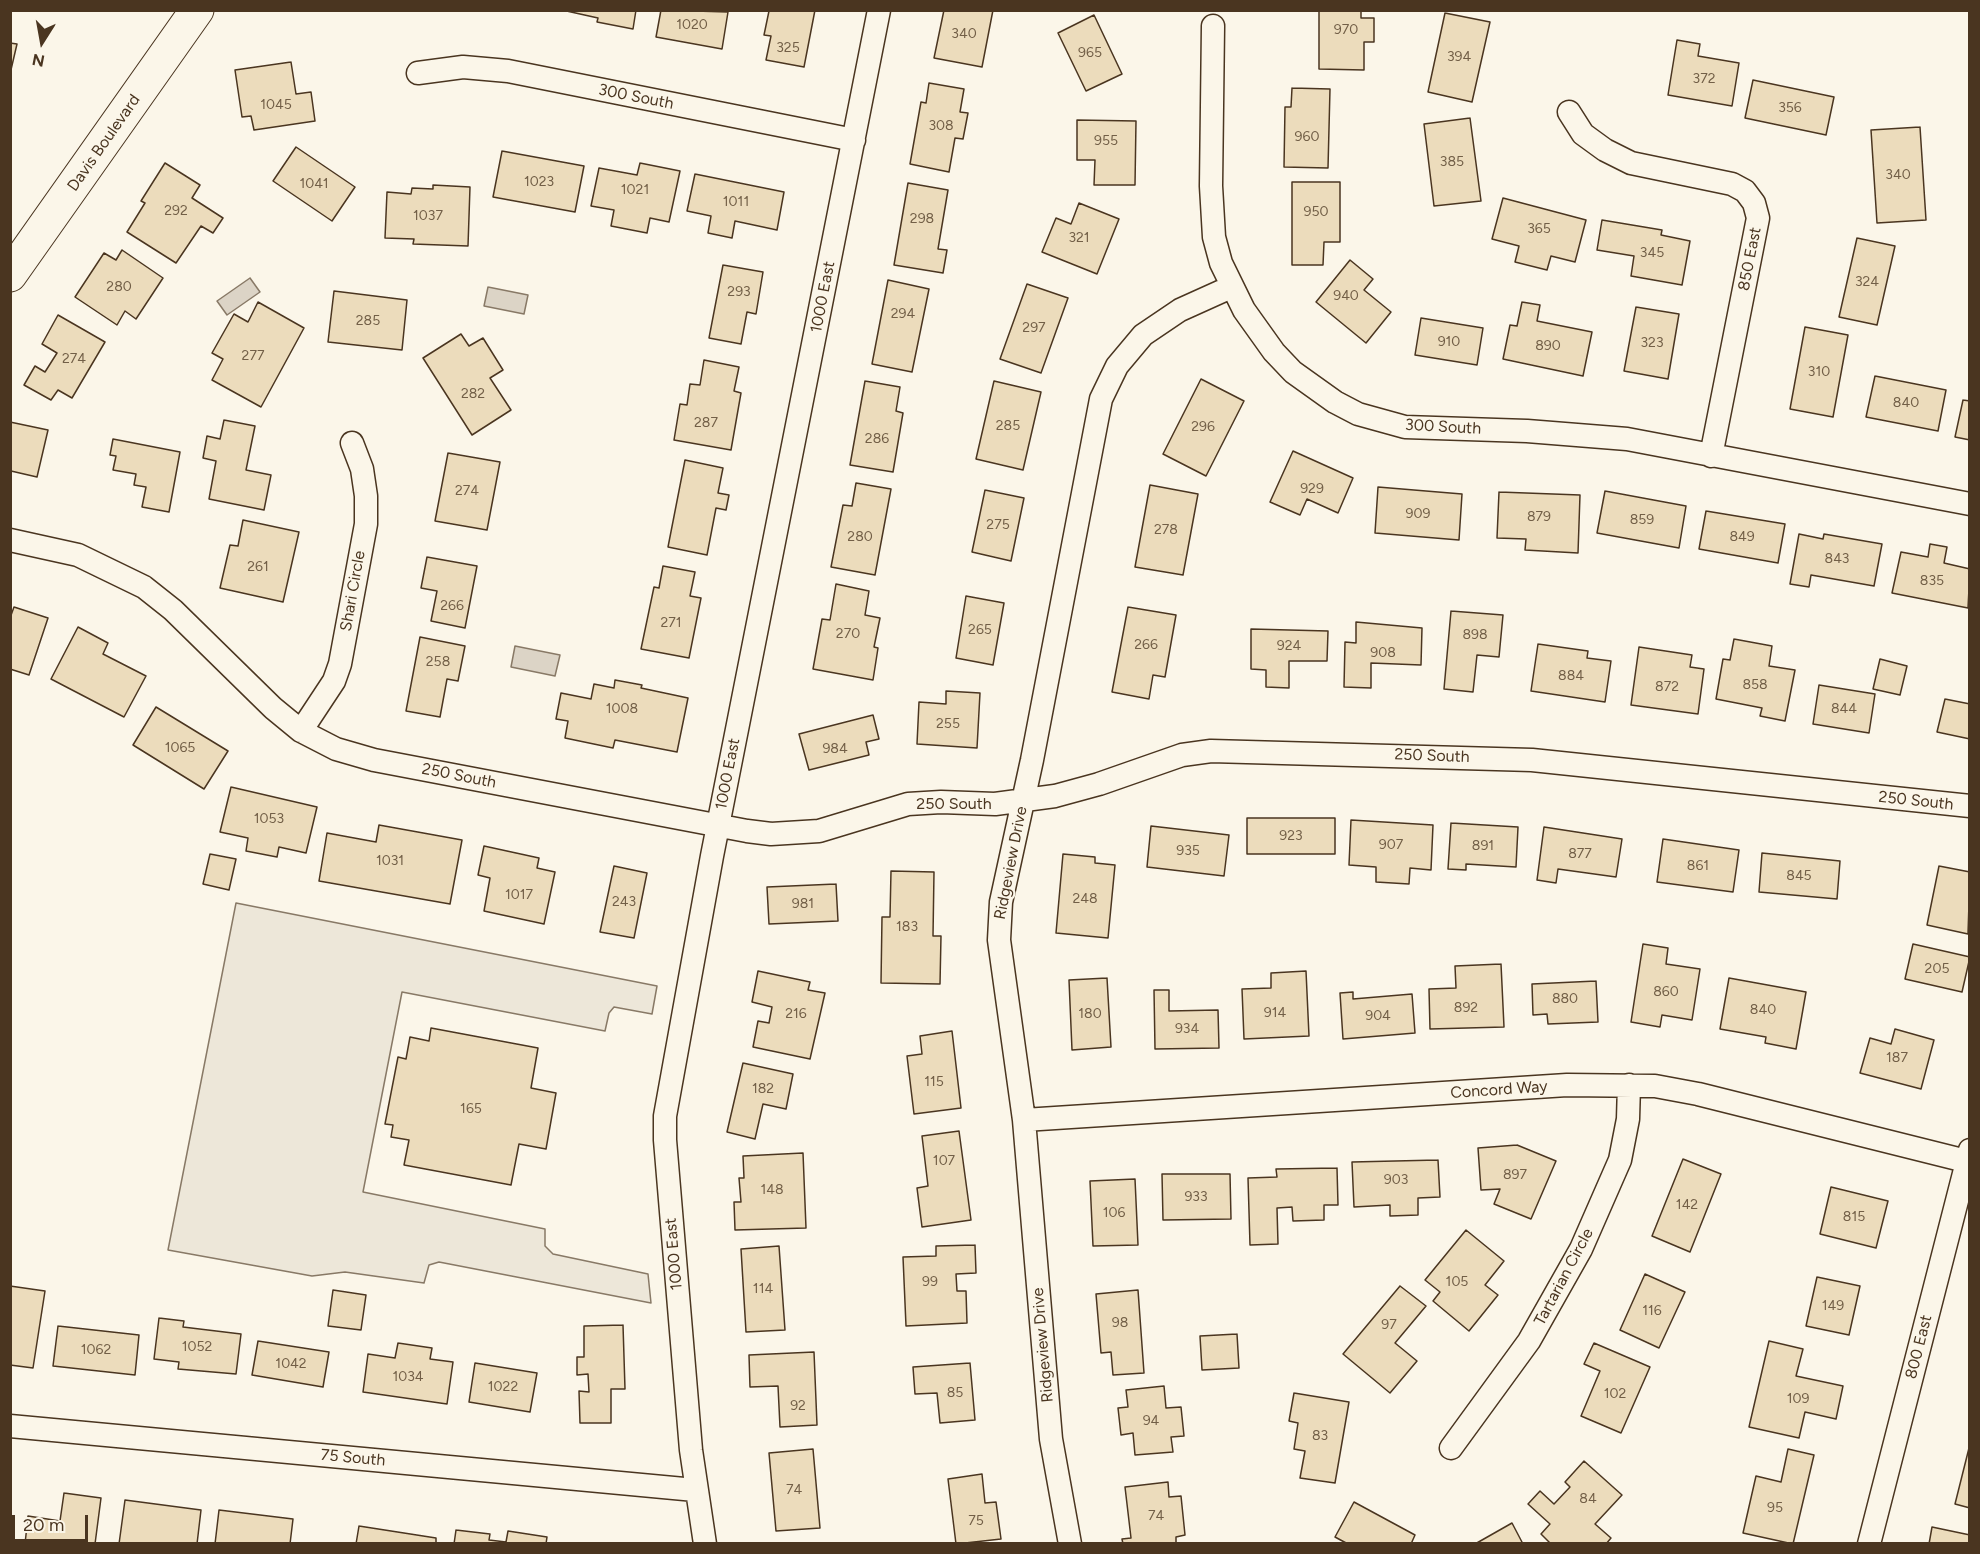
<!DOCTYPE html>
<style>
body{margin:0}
#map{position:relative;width:1980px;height:1554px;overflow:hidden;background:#fbf6e9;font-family:Figtree,sans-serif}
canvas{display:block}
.frame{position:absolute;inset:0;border:12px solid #4a3520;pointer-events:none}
.north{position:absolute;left:12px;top:12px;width:60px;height:60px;-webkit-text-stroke:4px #fbf6e9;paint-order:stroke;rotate:191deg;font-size:16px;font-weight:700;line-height:24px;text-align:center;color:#4a3520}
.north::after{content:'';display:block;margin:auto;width:21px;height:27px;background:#4a3520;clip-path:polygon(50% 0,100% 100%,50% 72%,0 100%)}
.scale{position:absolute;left:12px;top:1515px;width:76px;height:27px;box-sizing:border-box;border:3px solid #4a3520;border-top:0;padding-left:8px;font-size:18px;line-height:21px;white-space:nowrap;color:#4a3520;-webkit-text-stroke:4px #fbf6e9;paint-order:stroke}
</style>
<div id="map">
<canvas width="1980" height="1554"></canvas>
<div class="frame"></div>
<div class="north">N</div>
<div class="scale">20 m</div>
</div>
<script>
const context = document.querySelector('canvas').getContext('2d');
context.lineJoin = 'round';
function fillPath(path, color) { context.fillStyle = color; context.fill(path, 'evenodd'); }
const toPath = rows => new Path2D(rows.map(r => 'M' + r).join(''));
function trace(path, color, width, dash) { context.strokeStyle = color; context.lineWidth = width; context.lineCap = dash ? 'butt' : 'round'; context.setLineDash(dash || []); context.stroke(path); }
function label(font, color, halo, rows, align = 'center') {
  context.font = font + ' Figtree,sans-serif'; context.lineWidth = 4.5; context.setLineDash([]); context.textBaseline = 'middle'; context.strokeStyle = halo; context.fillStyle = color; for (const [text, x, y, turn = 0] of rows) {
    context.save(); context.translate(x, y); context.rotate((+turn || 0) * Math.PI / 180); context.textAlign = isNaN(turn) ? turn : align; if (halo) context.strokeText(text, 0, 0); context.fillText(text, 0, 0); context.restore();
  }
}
const parking = toPath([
 [236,903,657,986,652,1014,614,1007,609,1013,605,1031,402,992,363,1192,545,1229,545,1246,553,1254,648,1274,651,1303,439,1262,429,1265,424,1283,345,1272,312,1276,168,1250,236,903]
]);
fillPath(parking, '#ede7d9');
trace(parking, '#887966', 1.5);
const water = toPath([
 [250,278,260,292,227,315,217,301,250,278],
 [488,287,528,295,524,314,484,306,488,287],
 [515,646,560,655,555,676,511,667,515,646]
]);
fillPath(water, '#dcd4c6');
trace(water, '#887966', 1.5);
const building = toPath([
 [562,10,636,10,633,29,597,22,598,18,562,10],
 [661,10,728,12,722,49,656,37,661,10],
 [776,10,815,10,804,67,766,60,771,36,764,35,769,11,776,10],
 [944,10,993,10,982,67,934,58,944,10],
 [1319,10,1361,10,1361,18,1374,18,1374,42,1364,42,1364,70,1319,69,1319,10],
 [1445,13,1490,22,1472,102,1428,92,1445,13],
 [1094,15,1122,74,1086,91,1058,33,1094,15],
 [1677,40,1700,44,1698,56,1739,63,1732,106,1668,95,1677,40],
 [10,43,17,44,10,74,10,43],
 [291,62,296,94,311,92,315,121,254,130,251,116,242,117,235,70,291,62],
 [1753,80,1834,97,1826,135,1745,118,1753,80],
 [929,83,964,89,960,112,968,113,963,139,955,138,949,172,910,164,921,102,926,103,929,83],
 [1292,88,1330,89,1328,168,1284,167,1285,107,1291,107,1292,88],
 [1470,118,1481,201,1434,206,1424,124,1470,118],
 [1077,120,1136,121,1135,185,1094,185,1095,160,1077,160,1077,120],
 [1920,127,1926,220,1877,223,1871,130,1920,127],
 [296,147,355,187,332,221,273,181,296,147],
 [502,151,584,166,575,212,493,197,502,151],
 [165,163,200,185,192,198,223,218,213,233,201,226,176,263,127,232,145,203,141,201,165,163],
 [640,163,680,171,669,222,650,218,647,233,611,226,614,210,591,206,599,168,637,175,640,163],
 [695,174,784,192,777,230,735,221,732,238,708,233,711,216,687,211,695,174],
 [1292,182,1340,182,1340,242,1324,242,1323,265,1292,265,1292,182],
 [908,183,948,190,938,249,947,250,943,273,894,265,908,183],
 [433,185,470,187,468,246,413,244,414,239,385,238,387,192,411,194,412,188,433,189,433,185],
 [1503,198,1586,220,1575,262,1551,256,1547,270,1515,262,1519,246,1492,239,1503,198],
 [1079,203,1119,219,1097,274,1042,252,1056,218,1071,224,1079,203],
 [1602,220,1662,230,1661,235,1690,241,1682,285,1631,276,1634,256,1597,250,1602,220],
 [1857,238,1895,246,1877,325,1839,317,1857,238],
 [122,250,163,278,136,319,125,311,117,325,75,297,104,253,116,260,122,250],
 [1350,260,1373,279,1364,290,1391,312,1366,343,1316,302,1350,260],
 [723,265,763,272,756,314,747,312,741,344,709,338,723,265],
 [888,280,929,289,912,372,872,364,888,280],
 [1027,284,1068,298,1041,373,1000,359,1027,284],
 [334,291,407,300,402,350,328,342,334,291],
 [258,302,304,328,261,407,212,380,223,359,212,353,234,314,248,322,258,302],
 [1522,302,1540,305,1537,321,1592,332,1583,376,1503,359,1510,325,1517,326,1522,302],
 [1636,307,1679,314,1668,379,1624,371,1636,307],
 [58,315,105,342,72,398,58,390,51,400,24,385,35,366,45,372,57,353,42,344,58,315],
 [1421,318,1483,328,1477,365,1415,355,1421,318],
 [1805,327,1848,335,1833,417,1790,409,1805,327],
 [461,334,469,346,483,338,503,370,490,378,511,410,472,435,423,358,461,334],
 [704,360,739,367,734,391,741,393,731,450,674,440,680,404,687,405,690,384,700,385,704,360],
 [1875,376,1946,390,1938,431,1866,417,1875,376],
 [1201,379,1244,401,1206,476,1163,454,1201,379],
 [865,381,900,387,896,411,903,413,893,472,850,465,865,381],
 [994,381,1041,392,1023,470,976,459,994,381],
 [1963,400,1970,401,1970,440,1955,437,1963,400],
 [224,420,255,426,246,470,271,475,264,510,209,499,216,461,203,458,207,436,220,439,224,420],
 [10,422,48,430,37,477,11,471,10,422],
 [113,439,180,452,169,512,142,507,146,487,134,485,136,474,113,470,116,456,110,455,113,439],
 [1293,451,1353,478,1338,513,1307,499,1300,515,1270,502,1293,451],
 [448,453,500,462,487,530,435,521,448,453],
 [685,460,723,468,718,493,729,495,726,510,716,508,707,555,668,547,685,460],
 [856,483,891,489,875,575,831,567,843,505,852,506,856,483],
 [1150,485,1198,494,1183,575,1135,567,1150,485],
 [1378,487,1462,494,1459,540,1375,533,1378,487],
 [985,490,1024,498,1011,561,972,552,985,490],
 [1605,491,1686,506,1679,548,1597,533,1605,491],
 [1499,492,1580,495,1578,553,1525,550,1526,539,1497,538,1499,492],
 [1706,511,1785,524,1778,563,1699,549,1706,511],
 [243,520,299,532,283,602,220,588,230,545,238,546,243,520],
 [1799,534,1823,539,1824,534,1882,544,1874,586,1811,575,1809,587,1790,584,1799,534],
 [1930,544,1947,547,1944,563,1970,569,1968,608,1892,593,1901,552,1928,557,1930,544],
 [427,557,477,566,465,628,431,621,437,591,421,588,427,557],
 [663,566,695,572,690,596,701,598,689,658,641,649,654,587,659,588,663,566],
 [836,584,869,591,865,615,880,618,874,647,878,648,873,680,813,669,822,619,830,620,836,584],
 [966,596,1004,603,993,665,956,658,966,596],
 [14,607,48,618,29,675,10,669,10,618,14,607],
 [1128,607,1176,615,1165,677,1153,675,1149,699,1112,692,1128,607],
 [1451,611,1503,615,1499,657,1477,655,1473,692,1444,689,1451,611],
 [1356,622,1422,628,1421,665,1371,663,1371,688,1344,687,1345,642,1356,643,1356,622],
 [78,627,108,643,103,654,146,676,124,717,51,679,78,627],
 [1251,629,1328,631,1327,661,1289,661,1289,688,1266,687,1266,670,1251,669,1251,629],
 [420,637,465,646,458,681,447,679,440,717,406,711,420,637],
 [1734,639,1772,646,1769,666,1795,670,1785,721,1760,716,1762,708,1716,699,1723,659,1730,660,1734,639],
 [1538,644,1588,651,1587,658,1611,661,1605,702,1531,691,1538,644],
 [1639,647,1692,655,1690,667,1704,669,1698,714,1631,705,1639,647],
 [1880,659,1907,666,1900,695,1873,689,1880,659],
 [615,680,642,685,641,688,688,698,677,752,615,740,613,748,565,738,568,721,556,719,561,693,591,699,594,684,614,688,615,680],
 [1819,685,1875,694,1869,733,1813,724,1819,685],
 [946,691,980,693,977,748,917,744,919,702,946,704,946,691],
 [1945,699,1970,704,1970,739,1937,732,1945,699],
 [156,707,228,751,204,789,133,745,156,707],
 [873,715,879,739,866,742,869,755,809,770,799,734,873,715],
 [231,787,317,807,306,853,279,847,277,857,246,851,248,838,220,832,231,787],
 [1247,818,1335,818,1335,854,1247,854,1247,818],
 [1351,820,1433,825,1431,870,1410,868,1409,884,1376,882,1376,867,1349,865,1351,820],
 [1451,823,1518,827,1516,867,1466,864,1466,870,1448,869,1451,823],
 [379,825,462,840,450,904,319,881,327,833,376,842,379,825],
 [1151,826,1229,835,1224,876,1147,867,1151,826],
 [1544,827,1622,839,1616,877,1558,869,1556,883,1537,880,1544,827],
 [1663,839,1739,850,1733,892,1657,882,1663,839],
 [484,846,539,858,537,868,555,872,544,924,484,911,490,878,478,875,484,846],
 [1762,853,1840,861,1837,899,1759,892,1762,853],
 [210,854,236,859,229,890,203,884,210,854],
 [1063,854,1095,857,1095,863,1115,865,1108,938,1056,933,1063,854],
 [614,866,647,873,634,938,600,932,614,866],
 [1939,866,1970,872,1968,934,1927,925,1939,866],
 [891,871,934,872,933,936,941,936,940,984,881,983,882,917,890,917,891,871],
 [836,884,838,921,769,924,767,887,836,884],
 [1643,944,1668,948,1666,964,1700,969,1692,1020,1662,1015,1660,1027,1631,1022,1643,944],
 [1913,944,1970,957,1962,992,1905,979,1913,944],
 [1501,964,1504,1027,1430,1029,1429,989,1456,988,1455,966,1501,964],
 [758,971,810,982,808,990,825,993,810,1059,753,1047,758,1021,769,1023,772,1007,752,1002,758,971],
 [1306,971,1309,1036,1244,1039,1242,989,1271,988,1271,973,1306,971],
 [1107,978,1111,1047,1072,1050,1069,980,1107,978],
 [1729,978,1806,992,1796,1049,1765,1043,1766,1037,1720,1029,1729,978],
 [1596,981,1598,1022,1548,1024,1547,1014,1533,1015,1532,984,1596,981],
 [1154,990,1169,990,1169,1011,1218,1010,1219,1048,1155,1049,1154,990],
 [1353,992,1353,999,1412,994,1415,1033,1343,1039,1340,993,1353,992],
 [431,1028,538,1048,531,1088,556,1093,546,1149,519,1144,511,1185,404,1165,409,1140,391,1137,393,1125,385,1124,398,1057,406,1059,410,1037,429,1041,431,1028],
 [1895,1029,1934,1040,1921,1089,1860,1073,1870,1038,1891,1044,1895,1029],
 [952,1031,961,1108,914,1114,907,1056,922,1054,920,1036,952,1031],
 [743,1063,793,1074,786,1109,763,1104,755,1139,727,1132,743,1063],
 [959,1131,971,1220,922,1227,917,1188,928,1186,922,1136,959,1131],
 [1517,1145,1556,1161,1531,1219,1494,1204,1500,1189,1481,1190,1478,1148,1517,1145],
 [803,1153,806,1228,735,1230,734,1202,741,1202,739,1178,744,1178,743,1156,803,1153],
 [1683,1159,1721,1174,1690,1252,1652,1236,1683,1159],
 [1438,1160,1440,1197,1418,1198,1418,1215,1390,1216,1390,1205,1354,1207,1352,1162,1438,1160],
 [1337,1168,1338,1205,1324,1205,1324,1220,1293,1221,1292,1207,1277,1208,1278,1244,1250,1245,1248,1178,1277,1177,1276,1169,1337,1168],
 [1162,1174,1230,1174,1231,1219,1163,1220,1162,1174],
 [1135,1179,1138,1245,1093,1246,1090,1181,1135,1179],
 [1831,1187,1888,1201,1876,1248,1820,1234,1831,1187],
 [1466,1230,1504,1261,1485,1285,1498,1295,1469,1331,1433,1301,1440,1292,1425,1280,1466,1230],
 [975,1245,976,1273,956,1274,957,1291,966,1291,967,1323,906,1326,903,1257,936,1256,936,1246,975,1245],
 [779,1246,785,1330,746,1332,741,1249,779,1246],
 [1645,1274,1685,1292,1659,1348,1620,1330,1645,1274],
 [1817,1277,1860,1286,1849,1335,1806,1326,1817,1277],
 [10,1286,45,1291,33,1368,10,1365,10,1286],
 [1400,1286,1426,1306,1395,1343,1417,1361,1390,1393,1343,1354,1400,1286],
 [333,1290,366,1295,361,1330,328,1326,333,1290],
 [1138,1290,1144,1373,1113,1375,1111,1352,1101,1353,1096,1294,1138,1290],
 [159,1318,184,1321,183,1327,241,1334,236,1374,178,1369,179,1362,154,1359,159,1318],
 [623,1325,625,1389,611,1389,611,1423,580,1423,579,1391,589,1392,588,1374,577,1375,577,1357,584,1357,584,1326,623,1325],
 [58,1326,139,1335,135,1375,53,1366,58,1326],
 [1237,1334,1239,1368,1202,1370,1200,1336,1237,1334],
 [258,1341,329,1352,323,1387,252,1375,258,1341],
 [1769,1341,1803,1349,1796,1376,1843,1386,1836,1419,1805,1412,1799,1438,1749,1427,1769,1341],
 [398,1343,432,1348,430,1359,453,1362,447,1404,363,1392,368,1354,395,1358,398,1343],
 [1594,1343,1650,1367,1621,1433,1581,1416,1600,1371,1584,1364,1594,1343],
 [814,1352,817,1425,780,1427,778,1386,750,1387,749,1355,814,1352],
 [475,1363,537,1373,530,1412,469,1402,475,1363],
 [970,1363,975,1420,940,1423,937,1393,915,1394,913,1367,970,1363],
 [1164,1386,1166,1408,1181,1407,1184,1436,1171,1437,1173,1452,1135,1455,1133,1433,1121,1435,1118,1408,1128,1407,1126,1390,1164,1386],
 [1294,1393,1349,1402,1335,1483,1300,1478,1305,1451,1294,1449,1298,1423,1289,1421,1294,1393],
 [1970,1444,1970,1508,1955,1504,1970,1444],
 [813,1449,820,1528,776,1531,769,1453,813,1449],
 [1788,1449,1814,1455,1793,1544,1743,1533,1756,1476,1781,1482,1788,1449],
 [1584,1461,1622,1495,1595,1524,1611,1538,1606,1544,1551,1544,1541,1534,1550,1524,1528,1504,1540,1491,1554,1504,1570,1487,1565,1482,1584,1461],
 [982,1474,985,1503,996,1502,1001,1539,956,1544,948,1479,982,1474],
 [1168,1482,1169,1497,1181,1496,1185,1535,1176,1537,1176,1544,1123,1544,1122,1539,1131,1538,1125,1487,1168,1482],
 [64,1493,101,1498,95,1544,25,1544,28,1516,60,1521,64,1493],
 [125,1500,201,1510,197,1544,119,1544,125,1500],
 [1354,1502,1415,1535,1411,1544,1348,1544,1335,1537,1354,1502],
 [219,1510,293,1519,290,1544,215,1544,219,1510],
 [1512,1523,1523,1544,1475,1544,1512,1523],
 [359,1526,436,1538,436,1544,356,1544,359,1526],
 [1932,1527,1970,1535,1970,1544,1929,1544,1932,1527],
 [456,1530,490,1534,489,1540,506,1542,508,1531,547,1537,546,1544,454,1544,456,1530]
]);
fillPath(building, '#ecdcbc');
trace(building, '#4a3520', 1.5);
const street = toPath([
 [1213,26,1211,186,1214,237,1221,263,1244,310,1274,352,1293,372,1335,402,1358,414,1405,427,1527,431,1627,439,1970,504],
 [418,73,463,67,508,71,854,140],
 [1569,112,1583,134,1605,150,1631,163,1732,184,1745,191,1754,203,1758,218,1711,456],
 [10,540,78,555,144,587,173,610,273,708,301,731,336,749,374,760,747,831,771,834,819,831,908,804,941,802,995,804,1055,796,1099,784,1182,755,1211,751,1532,760,1970,806],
 [301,731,334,681,340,664,366,524,366,496,362,469,352,443],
 [1024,1120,1567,1085,1655,1086,1698,1094,1966,1161],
 [10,1426,695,1490],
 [1451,1448,1529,1341,1581,1249,1620,1160,1628,1119,1629,1085],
 [705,1544,691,1450,665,1140,665,1116,712,856,879,10],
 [1070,1544,1051,1439,1024,1120,999,940,1001,902,1032,760,1101,399,1117,366,1143,335,1180,310,1231,287],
 [1869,1544,1970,1150]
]);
const secondary = toPath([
 [10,275,197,10]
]);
trace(street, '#4a3520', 25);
trace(secondary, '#4a3520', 35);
trace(street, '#fbf6e9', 22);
trace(secondary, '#fbf6e9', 33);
label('14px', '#725f47', null, [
 ["1020",692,25],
 ["970",1346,30],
 ["340",964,34],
 ["325",788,48],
 ["965",1090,53],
 ["394",1459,57],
 ["372",1704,79],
 ["1045",276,105],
 ["356",1790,108],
 ["308",941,126],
 ["960",1307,137],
 ["955",1106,141],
 ["385",1452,162],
 ["340",1898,175],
 ["1023",539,182],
 ["1041",314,184],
 ["1021",635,190],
 ["1011",736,202],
 ["292",176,211],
 ["950",1316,212],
 ["1037",428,216],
 ["298",922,219],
 ["365",1539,229],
 ["321",1079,238],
 ["345",1652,253],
 ["324",1867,282],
 ["280",119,287],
 ["293",739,292],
 ["940",1346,296],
 ["294",903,314],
 ["285",368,321],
 ["297",1034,328],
 ["910",1449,342],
 ["323",1652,343],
 ["890",1548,346],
 ["277",253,356],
 ["274",74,359],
 ["310",1819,372],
 ["282",473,394],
 ["840",1906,403],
 ["287",706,423],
 ["285",1008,426],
 ["296",1203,427],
 ["286",877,439],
 ["929",1312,489],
 ["274",467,491],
 ["909",1418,514],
 ["879",1539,517],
 ["859",1642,520],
 ["275",998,525],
 ["278",1166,530],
 ["280",860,537],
 ["849",1742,537],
 ["843",1837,559],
 ["261",258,567],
 ["835",1932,581],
 ["266",452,606],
 ["271",671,623],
 ["265",980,630],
 ["270",848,634],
 ["898",1475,635],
 ["266",1146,645],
 ["924",1289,646],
 ["908",1383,653],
 ["258",438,662],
 ["884",1571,676],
 ["858",1755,685],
 ["872",1667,687],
 ["1008",622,709],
 ["844",1844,709],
 ["255",948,724],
 ["1065",180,748],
 ["984",835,749],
 ["1053",269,819],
 ["923",1291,836],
 ["907",1391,845],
 ["891",1483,846],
 ["935",1188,851],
 ["877",1580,854],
 ["1031",390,861],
 ["861",1698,866],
 ["845",1799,876],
 ["1017",519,895],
 ["248",1085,899],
 ["243",624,902],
 ["981",803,904],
 ["183",907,927],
 ["205",1937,969],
 ["860",1666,992],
 ["880",1565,999],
 ["892",1466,1008],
 ["840",1763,1010],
 ["914",1275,1013],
 ["216",796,1014],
 ["180",1090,1014],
 ["904",1378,1016],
 ["934",1187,1029],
 ["187",1897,1058],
 ["115",934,1082],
 ["182",763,1089],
 ["165",471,1109],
 ["107",944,1161],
 ["897",1515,1175],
 ["903",1396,1180],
 ["148",772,1190],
 ["933",1196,1197],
 ["142",1687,1205],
 ["106",1114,1213],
 ["815",1854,1217],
 ["99",930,1282],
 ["105",1457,1282],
 ["114",763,1289],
 ["149",1833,1306],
 ["116",1652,1311],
 ["98",1120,1323],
 ["97",1389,1325],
 ["1052",197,1347],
 ["1062",96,1350],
 ["1042",291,1364],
 ["1034",408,1377],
 ["1022",503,1387],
 ["85",955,1393],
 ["102",1615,1394],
 ["109",1798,1399],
 ["92",798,1406],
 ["94",1151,1421],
 ["83",1320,1436],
 ["74",794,1490],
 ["84",1588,1499],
 ["95",1775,1508],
 ["74",1156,1516],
 ["75",976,1521]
]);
label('16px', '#4a3520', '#fbf6e9', [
 ["300 South",636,97,11],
 ["Davis Boulevard",104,143,-55],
 ["850 East",1750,259,-79],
 ["1000 East",823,297,-79],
 ["300 South",1443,427,3],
 ["Shari Circle",353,591,-80],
 ["250 South",1432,756,2],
 ["1000 East",728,774,-79],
 ["250 South",459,776,11],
 ["250 South",1916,801,6],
 ["250 South",954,804],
 ["Ridgeview Drive",1011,863,-79],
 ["Concord Way",1499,1090,-4],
 ["1000 East",674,1254,-95],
 ["Tartarian Circle",1564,1277,-62],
 ["Ridgeview Drive",1043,1345,-95],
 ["800 East",1919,1347,-76],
 ["75 South",353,1458,5]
]);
</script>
